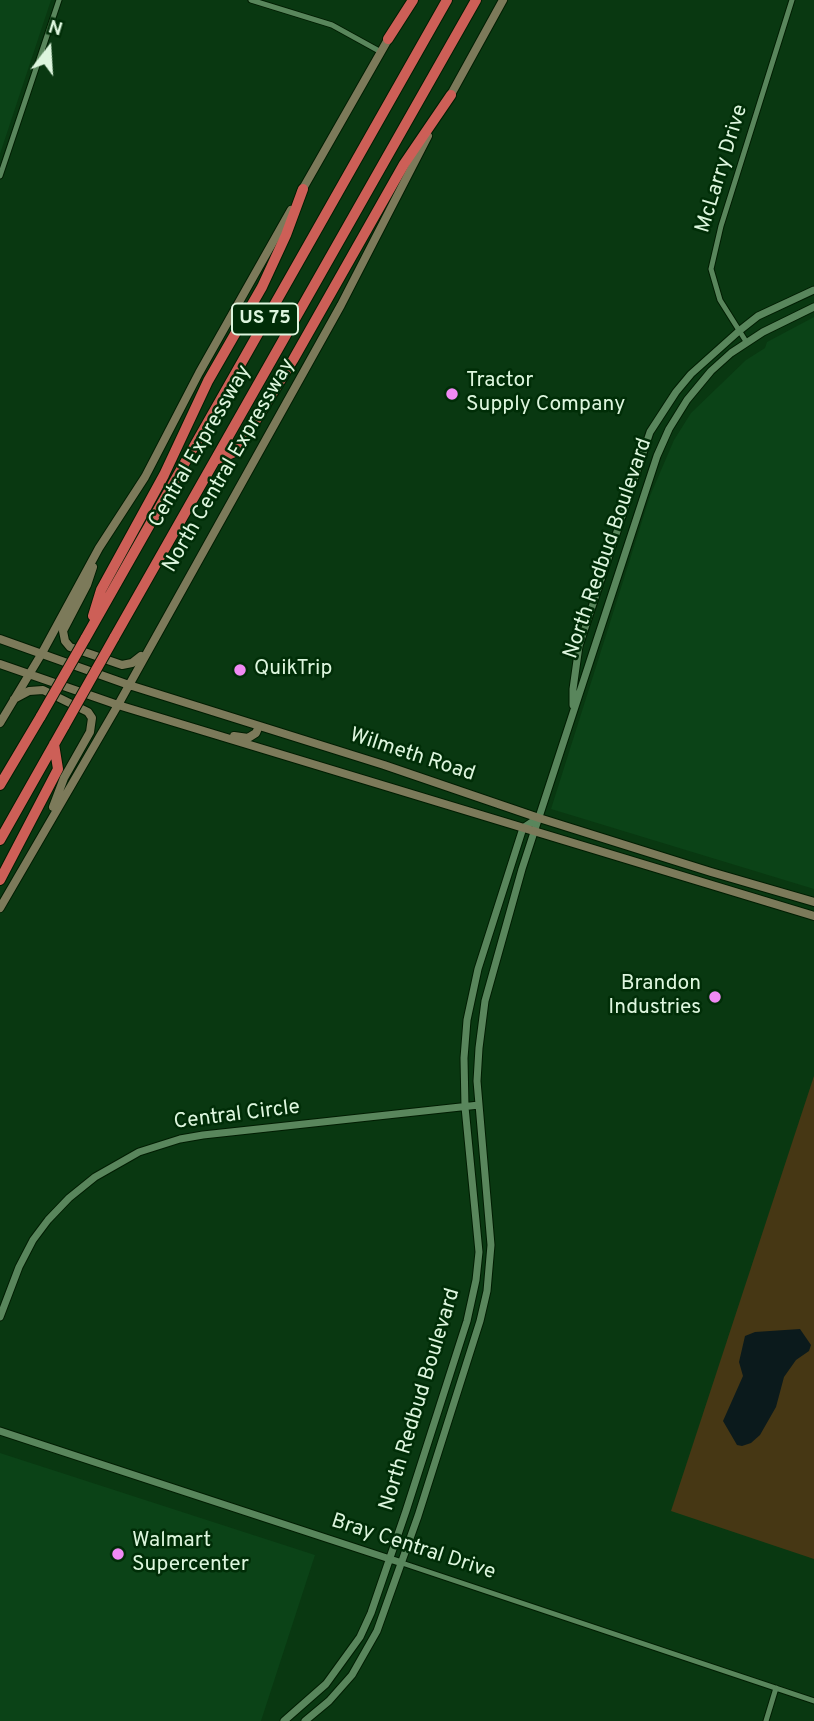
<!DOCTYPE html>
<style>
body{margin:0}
#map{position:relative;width:814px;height:1721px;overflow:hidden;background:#093811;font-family:Overpass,sans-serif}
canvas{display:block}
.north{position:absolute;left:14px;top:14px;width:70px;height:70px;-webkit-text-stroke:5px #002d07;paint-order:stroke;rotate:17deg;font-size:19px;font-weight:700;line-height:28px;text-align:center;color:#ddf6de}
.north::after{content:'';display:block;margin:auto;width:24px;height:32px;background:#ddf6de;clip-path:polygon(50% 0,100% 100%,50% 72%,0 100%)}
</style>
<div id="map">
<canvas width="814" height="1721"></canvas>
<div class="north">N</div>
</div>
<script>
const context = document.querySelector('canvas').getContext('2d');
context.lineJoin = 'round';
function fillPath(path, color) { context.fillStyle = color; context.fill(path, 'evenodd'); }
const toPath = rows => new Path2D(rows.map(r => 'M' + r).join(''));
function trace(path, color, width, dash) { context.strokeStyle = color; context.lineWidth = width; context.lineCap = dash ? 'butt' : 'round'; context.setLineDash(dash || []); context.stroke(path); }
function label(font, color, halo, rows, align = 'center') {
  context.font = font + ' Overpass,sans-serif'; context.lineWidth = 5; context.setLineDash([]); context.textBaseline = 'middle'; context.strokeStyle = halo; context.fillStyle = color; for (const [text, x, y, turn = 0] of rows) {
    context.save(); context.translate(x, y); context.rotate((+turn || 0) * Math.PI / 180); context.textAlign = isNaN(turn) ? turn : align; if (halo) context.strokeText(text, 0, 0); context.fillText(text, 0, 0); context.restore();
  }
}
fillPath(toPath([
 [0,0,51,0,0,154],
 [814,317,814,889,551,809,650,496,674,440,691,413,746,360,765,348,767,342],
 [0,1453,315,1555,261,1721,0,1721]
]), '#0b4317');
fillPath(toPath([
 [814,1076,814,1559,671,1511]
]), '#463714');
fillPath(toPath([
 [800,1329,811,1345,809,1351,796,1360,784,1377,776,1407,760,1435,751,1443,742,1446,737,1445,723,1421,743,1376,739,1362,745,1336,755,1332]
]), '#0b1a1c');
const minor = toPath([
 [251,0,332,25,381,52],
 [0,176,59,0],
 [747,343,720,300,711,269,721,226,792,0],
 [402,1563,814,1701],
 [766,1721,776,1688]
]);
const tertiary = toPath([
 [573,705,573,689,579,646,650,432,676,392,691,374,739,331,758,316,814,290],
 [0,1317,19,1267,33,1240,48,1220,69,1198,95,1177,139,1152,180,1139,203,1135,479,1105],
 [0,1431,402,1563],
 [284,1721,326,1684,360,1637,371,1613,406,1511,467,1321,476,1280,479,1252,465,1107,464,1058,467,1020,478,969,523,828,538,818],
 [305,1721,329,1701,352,1675,377,1631,418,1516,480,1321,487,1291,491,1245,477,1081,479,1048,485,1001,522,869,657,456,669,429,687,400,711,371,731,353,763,332,814,307]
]);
const secondary = toPath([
 [449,98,503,0],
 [301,192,390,36],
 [93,567,87,585,63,631,65,641,70,647,122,665,132,663,141,656],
 [0,639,129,685,384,765,539,818,711,872,814,902],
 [0,664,118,705,814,916],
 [14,699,29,691,43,690,88,712,92,718,90,732,64,778,53,807],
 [0,723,42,653,99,548,145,477,199,373,291,210],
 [234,736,248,738,256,733,259,726],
 [0,908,118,705,341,305,428,136]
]);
const motorway = toPath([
 [388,39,413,0],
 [215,460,237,451,293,360,404,164,451,95],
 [93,616,101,590,164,475,208,381,262,287,286,235,303,189],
 [114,638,476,0],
 [85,639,447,0],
 [0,785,41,716],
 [0,840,65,725],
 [0,880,58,769,54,744]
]);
trace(minor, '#001d02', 7);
trace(tertiary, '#001d02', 9);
trace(secondary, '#001d02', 10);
trace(motorway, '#001d02', 12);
trace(minor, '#59865c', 5);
trace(tertiary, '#59865c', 7);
trace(secondary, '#7c7a5a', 8);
trace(motorway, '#cd5f57', 10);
const motorwayBridge = toPath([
 [41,716,85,639],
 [65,725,114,638]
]);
trace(motorwayBridge, '#001d02', 12, []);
trace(motorwayBridge, '#cd5f57', 10);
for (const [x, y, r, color] of [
 [452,394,7,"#f18af4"],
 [240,670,7,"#f18af4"],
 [715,997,7,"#f18af4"],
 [118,1554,7,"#f18af4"]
]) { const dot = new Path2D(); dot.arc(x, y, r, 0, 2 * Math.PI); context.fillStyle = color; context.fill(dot); trace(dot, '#002d07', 2.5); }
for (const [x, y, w] of [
 [265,319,66]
]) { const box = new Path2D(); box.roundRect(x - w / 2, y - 15.5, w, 31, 5); context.fillStyle = '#002d07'; context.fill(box); trace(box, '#ddf6de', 2); }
label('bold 19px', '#ddf6de', null, [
 ["US 75",265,319]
]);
label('21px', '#ddf6de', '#002d07', [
 ["McLarry Drive",723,169,-73],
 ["Central Expressway",201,447,-60],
 ["North Central Expressway",230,466,-60],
 ["North Redbud Boulevard",609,549,-71],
 ["Wilmeth Road",412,756,18],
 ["Central Circle",237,1116,-7],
 ["North Redbud Boulevard",421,1400,-73],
 ["Bray Central Drive",413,1548,18]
]);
label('21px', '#ddf6de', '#002d07', [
 ["Tractor",466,382],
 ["Supply Company",466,406],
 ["QuikTrip",254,670],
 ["Brandon",701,985,"right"],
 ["Industries",701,1009,"right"],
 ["Walmart",132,1542],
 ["Supercenter",132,1566]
], 'left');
</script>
